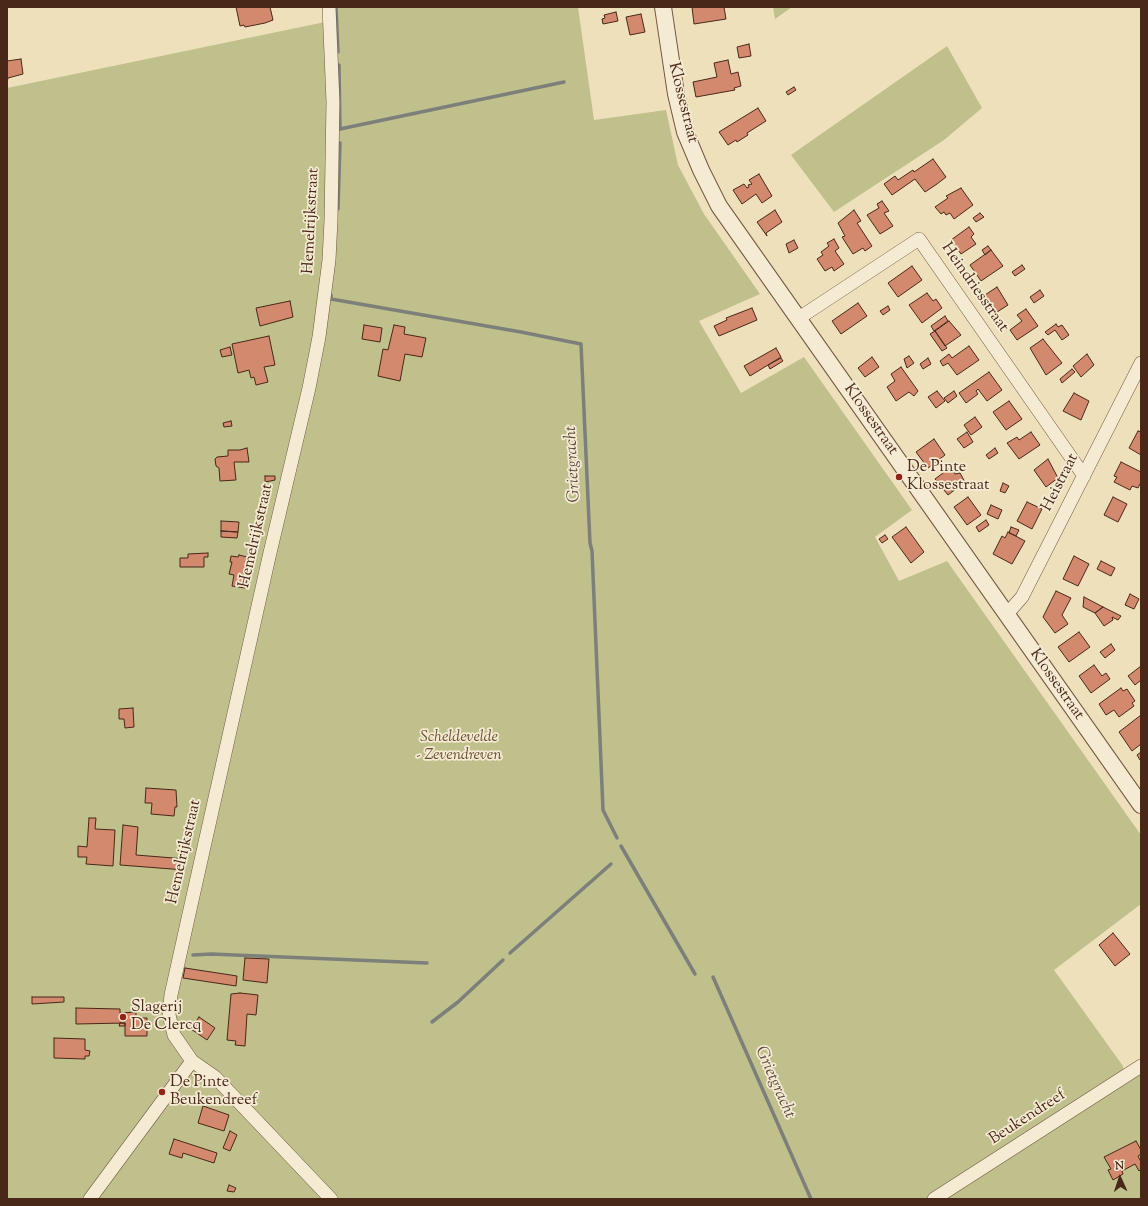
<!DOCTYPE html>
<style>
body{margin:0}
#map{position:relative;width:1148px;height:1206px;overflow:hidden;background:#efe0bc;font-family:"Sorts Mill Goudy",serif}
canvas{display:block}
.frame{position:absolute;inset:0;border:8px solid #492719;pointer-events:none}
.north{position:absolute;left:1100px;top:1158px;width:40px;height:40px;-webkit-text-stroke:3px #f5ebd3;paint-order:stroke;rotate:357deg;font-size:11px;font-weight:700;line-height:16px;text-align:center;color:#492719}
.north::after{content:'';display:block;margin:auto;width:14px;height:18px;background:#492719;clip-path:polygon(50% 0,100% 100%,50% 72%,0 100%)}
</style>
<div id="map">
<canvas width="1148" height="1206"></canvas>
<div class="frame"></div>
<div class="north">N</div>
</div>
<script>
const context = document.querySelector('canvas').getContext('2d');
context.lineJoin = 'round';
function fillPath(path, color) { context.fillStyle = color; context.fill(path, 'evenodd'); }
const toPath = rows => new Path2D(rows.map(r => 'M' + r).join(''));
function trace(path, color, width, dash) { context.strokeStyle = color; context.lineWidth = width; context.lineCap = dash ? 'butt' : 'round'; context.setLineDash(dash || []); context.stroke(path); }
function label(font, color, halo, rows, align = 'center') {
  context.font = font + ' "Sorts Mill Goudy",serif'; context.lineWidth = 3.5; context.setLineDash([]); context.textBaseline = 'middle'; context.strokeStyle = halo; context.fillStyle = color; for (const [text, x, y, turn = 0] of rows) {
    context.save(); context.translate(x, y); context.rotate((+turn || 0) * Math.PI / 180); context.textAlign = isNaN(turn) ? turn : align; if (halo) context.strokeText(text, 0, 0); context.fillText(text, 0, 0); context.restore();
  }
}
fillPath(toPath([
 [323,7,578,7,594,120,666,110,678,165,704,214,760,294,699,321,741,393,804,357,912,510,875,537,899,581,947,561,1141,835,1141,904,1054,970,1123,1066,1124,1076,1141,1066,1141,1199,7,1199,7,88,325,22],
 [773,7,792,7,775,19],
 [947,46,982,108,944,140,834,212,791,155]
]), '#c0c08c');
trace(toPath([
 [336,7,338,52],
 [339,65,340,129,564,82],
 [338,209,340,143],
 [331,295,331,299,521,332,581,344,590,543,592,551,603,810,617,838],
 [621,846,695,974],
 [510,953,611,864],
 [193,955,211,954,427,963],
 [713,977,811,1199],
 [432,1022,458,1002,503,960]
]), '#7d7f7a', 3.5);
const building = toPath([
 [236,7,270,7,273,20,265,23,245,27,244,25,240,26,236,7],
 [692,7,724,7,726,19,694,24,692,7],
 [616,12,618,21,603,24,602,19,605,18,604,15,616,12],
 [641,14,645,32,630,35,626,17,641,14],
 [749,44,751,56,739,58,737,47,749,44],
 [21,59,23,74,8,78,7,82,7,61,21,59],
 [728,60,731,74,738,72,741,86,734,88,735,90,696,97,693,82,717,77,714,63,728,60],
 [794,87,796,90,788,95,786,92,794,87],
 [758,108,766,121,747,133,748,135,737,142,736,140,728,145,719,132,758,108],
 [933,159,946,177,937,184,925,192,915,179,892,195,884,184,895,176,898,180,913,170,914,172,933,159],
 [759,174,772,196,762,203,756,194,742,204,733,190,744,184,747,188,749,187,748,185,752,184,749,180,759,174],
 [961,188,973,205,954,219,950,213,946,215,944,212,941,214,935,207,948,198,946,196,961,188],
 [882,201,889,211,884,213,893,226,880,234,867,215,879,208,877,204,882,201],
 [775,210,782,222,766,233,767,236,757,222,775,210],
 [854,210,861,221,857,223,872,246,865,251,863,248,853,254,842,237,845,236,838,223,854,210],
 [980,213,984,217,976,222,973,218,980,213],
 [969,227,974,234,971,237,976,244,961,254,951,240,969,227],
 [834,239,839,248,835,251,844,264,834,271,832,267,825,271,817,259,823,255,821,252,829,246,827,243,834,239],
 [794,240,798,248,789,253,786,244,794,240],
 [988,246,991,250,985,255,982,250,988,246],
 [991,250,1003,266,981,281,970,265,991,250],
 [1022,265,1025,269,1015,276,1012,272,1022,265],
 [912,266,922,280,898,297,888,283,912,266],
 [997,287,1008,305,994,314,982,297,997,287],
 [1040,290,1044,296,1034,303,1030,297,1040,290],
 [927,293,933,301,936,299,942,308,922,323,909,305,927,293],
 [290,301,293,317,260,326,256,308,290,301],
 [858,303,867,316,841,334,832,321,858,303],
 [888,306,890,310,883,315,880,311,888,306],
 [752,308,757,320,719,336,714,326,727,320,726,318,752,308],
 [1026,309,1038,326,1017,340,1010,330,1022,321,1017,315,1026,309],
 [945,316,948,321,934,331,931,326,945,316],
 [949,321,961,335,945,346,935,331,949,321],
 [1056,324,1058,327,1062,325,1069,335,1062,340,1055,330,1048,335,1045,332,1056,324],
 [364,325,382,328,380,342,362,339,364,325],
 [394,325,405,327,404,334,426,338,422,357,405,354,400,381,378,376,383,349,388,350,394,325],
 [935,331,947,348,942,351,930,334,935,331],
 [269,336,275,365,264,367,268,382,256,385,254,377,251,378,249,370,238,373,232,344,269,336],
 [1043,339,1062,363,1046,375,1030,348,1043,339],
 [969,346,979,360,957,375,948,363,943,366,940,361,949,354,952,358,969,346],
 [230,347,232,355,222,357,220,350,230,347],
 [776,348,781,357,750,376,744,366,776,348],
 [1087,354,1094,365,1081,377,1073,366,1087,354],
 [909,356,914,363,907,368,904,359,909,356],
 [872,357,879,367,865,377,858,368,872,357],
 [781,358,783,361,770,369,768,365,781,358],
 [928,358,931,364,923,369,920,364,928,358],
 [901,367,918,391,914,396,909,392,896,401,887,387,895,381,891,374,901,367],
 [1072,369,1075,372,1062,383,1060,379,1072,369],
 [989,372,1002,390,987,401,978,389,976,391,978,394,966,403,959,393,989,372],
 [937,391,945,401,936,408,928,397,937,391],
 [954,391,957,396,948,403,944,398,954,391],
 [1074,393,1089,401,1081,420,1063,411,1074,393],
 [1009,401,1022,419,1006,430,993,412,1009,401],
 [975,417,982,427,971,435,964,425,975,417],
 [231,421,232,426,224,427,223,423,231,421],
 [1138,431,1141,432,1141,455,1129,448,1138,431],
 [967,432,973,442,964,448,957,439,967,432],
 [1031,432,1040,445,1019,459,1007,443,1017,437,1019,440,1031,432],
 [934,439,945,455,928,468,916,452,934,439],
 [247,448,249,462,234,462,236,480,220,481,219,468,216,466,215,459,217,457,228,456,228,450,240,450,247,448],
 [995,448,998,453,989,459,986,455,995,448],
 [1048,459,1058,478,1046,487,1034,470,1048,459],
 [1121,462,1141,472,1141,482,1138,488,1132,486,1130,490,1114,482,1117,477,1114,476,1121,462],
 [951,467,955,474,960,473,965,482,948,495,935,479,951,467],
 [265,476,275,476,275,480,265,482,265,476],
 [1003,483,1009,486,1005,493,1000,491,1003,483],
 [968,497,981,515,967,525,954,507,968,497],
 [1113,497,1127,504,1118,522,1104,515,1113,497],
 [1027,502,1042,509,1032,529,1017,521,1027,502],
 [991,505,1002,510,998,519,987,514,991,505],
 [986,520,989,525,979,532,976,527,986,520],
 [221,521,239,522,238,532,221,531,221,521],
 [906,527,924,552,911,563,892,537,906,527],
 [1011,527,1019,530,1016,536,1009,533,1011,527],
 [221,531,238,532,237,538,221,537,221,531],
 [1008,532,1025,541,1012,564,993,554,1002,536,1005,538,1008,532],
 [885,535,888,539,882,543,879,539,885,535],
 [208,553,208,557,204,557,204,567,180,567,180,558,188,558,188,554,208,553],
 [239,555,251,558,245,588,232,586,234,575,229,574,232,562,230,562,231,556,238,557,239,555],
 [1074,556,1089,564,1078,586,1063,579,1074,556],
 [1101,561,1115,568,1111,576,1097,569,1101,561],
 [1056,591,1071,598,1062,615,1068,624,1055,633,1043,617,1056,591],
 [1130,594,1139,599,1134,609,1125,605,1130,594],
 [1084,597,1103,607,1095,613,1083,607,1084,597],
 [1103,607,1121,616,1118,620,1112,617,1113,620,1104,626,1095,613,1103,607],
 [1079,632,1090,647,1069,662,1058,647,1079,632],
 [1111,644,1115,650,1105,658,1100,652,1111,644],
 [1094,665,1102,676,1106,673,1110,679,1091,693,1079,676,1094,665],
 [1141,666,1141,680,1135,685,1128,676,1141,666],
 [1121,688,1123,691,1127,689,1135,701,1132,703,1134,706,1119,717,1114,710,1106,715,1099,704,1121,688],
 [133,708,134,727,125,728,124,719,119,719,119,709,133,708],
 [1141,715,1141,744,1132,751,1119,732,1141,715],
 [1141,752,1141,759,1140,760,1137,755,1141,752],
 [146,788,176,790,177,807,175,807,174,816,151,814,152,803,145,803,146,788],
 [89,818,96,818,95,829,115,830,113,866,86,864,87,857,78,857,78,846,87,847,89,818],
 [123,825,138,827,136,855,186,859,185,870,120,865,123,825],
 [1113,933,1130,954,1115,966,1099,945,1113,933],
 [245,958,269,959,267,983,243,980,245,958],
 [185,968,237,976,236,986,183,978,185,968],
 [240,993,258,995,256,1015,247,1014,245,1046,235,1045,236,1041,227,1040,231,994,240,993],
 [32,997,64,997,64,1002,32,1004,32,997],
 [76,1008,120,1009,120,1013,136,1012,136,1018,147,1018,147,1036,125,1036,125,1023,76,1024,76,1008],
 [199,1017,215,1028,207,1040,191,1029,199,1017],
 [120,1023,125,1023,125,1026,119,1026,120,1023],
 [54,1038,85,1039,85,1050,90,1051,89,1056,85,1056,85,1059,54,1058,54,1038],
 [203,1106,229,1115,224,1131,198,1123,203,1106],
 [230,1131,237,1135,230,1151,223,1148,230,1131],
 [174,1139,217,1153,214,1163,183,1153,182,1158,169,1154,174,1139],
 [1136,1141,1141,1150,1141,1154,1138,1156,1141,1162,1141,1169,1139,1171,1135,1164,1122,1171,1123,1174,1113,1180,1108,1170,1111,1169,1104,1157,1136,1141],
 [229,1185,236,1188,234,1192,227,1191,229,1185]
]);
fillPath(building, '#d3896d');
trace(building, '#492719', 1);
const minor = toPath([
 [329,7,333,102,331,220,329,260,319,337,309,388,269,557,193,896,171,995,169,1015,174,1035,192,1061,215,1077,331,1199],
 [799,318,919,239,1084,476],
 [1007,614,1022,597,1141,363],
 [90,1199,192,1061],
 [934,1199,1141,1066]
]);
const tertiary = toPath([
 [663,7,676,94,685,132,701,170,719,206,1141,805]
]);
trace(minor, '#725542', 14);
trace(tertiary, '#725542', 18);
trace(minor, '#f5ebd3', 13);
trace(tertiary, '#f5ebd3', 16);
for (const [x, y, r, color] of [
 [899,477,4,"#8f2418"],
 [123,1017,4,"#8f2418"],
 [162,1092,4,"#8f2418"]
]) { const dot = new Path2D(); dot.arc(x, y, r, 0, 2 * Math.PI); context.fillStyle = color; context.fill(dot); trace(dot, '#f5ebd3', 1.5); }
label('16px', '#492719', '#f5ebd3', [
 ["Klossestraat",682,103,76],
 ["Hemelrijkstraat",312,221,-87],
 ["Heindriesstraat",974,288,55],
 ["Klossestraat",870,420,55],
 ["Heistraat",1061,483,-63],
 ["Hemelrijkstraat",257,536,-77],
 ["Klossestraat",1056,685,55],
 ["Hemelrijkstraat",185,852,-77],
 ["Beukendreef",1028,1118,-33]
]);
label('16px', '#492719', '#f5ebd3', [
 ["De Pinte",907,468],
 ["Klossestraat",907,486],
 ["Slagerij",131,1008],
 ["De Clercq",131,1026],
 ["De Pinte",170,1083],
 ["Beukendreef",170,1101]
], 'left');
label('italic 16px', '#674d36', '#f5ebd3', [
 ["Scheldevelde",459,738],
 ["- Zevendreven",459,756]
]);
label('italic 17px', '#5e4c42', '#f5ebd3', [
 ["Grietgracht",574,464,-93],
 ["Grietgracht",774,1083,66]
]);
</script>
